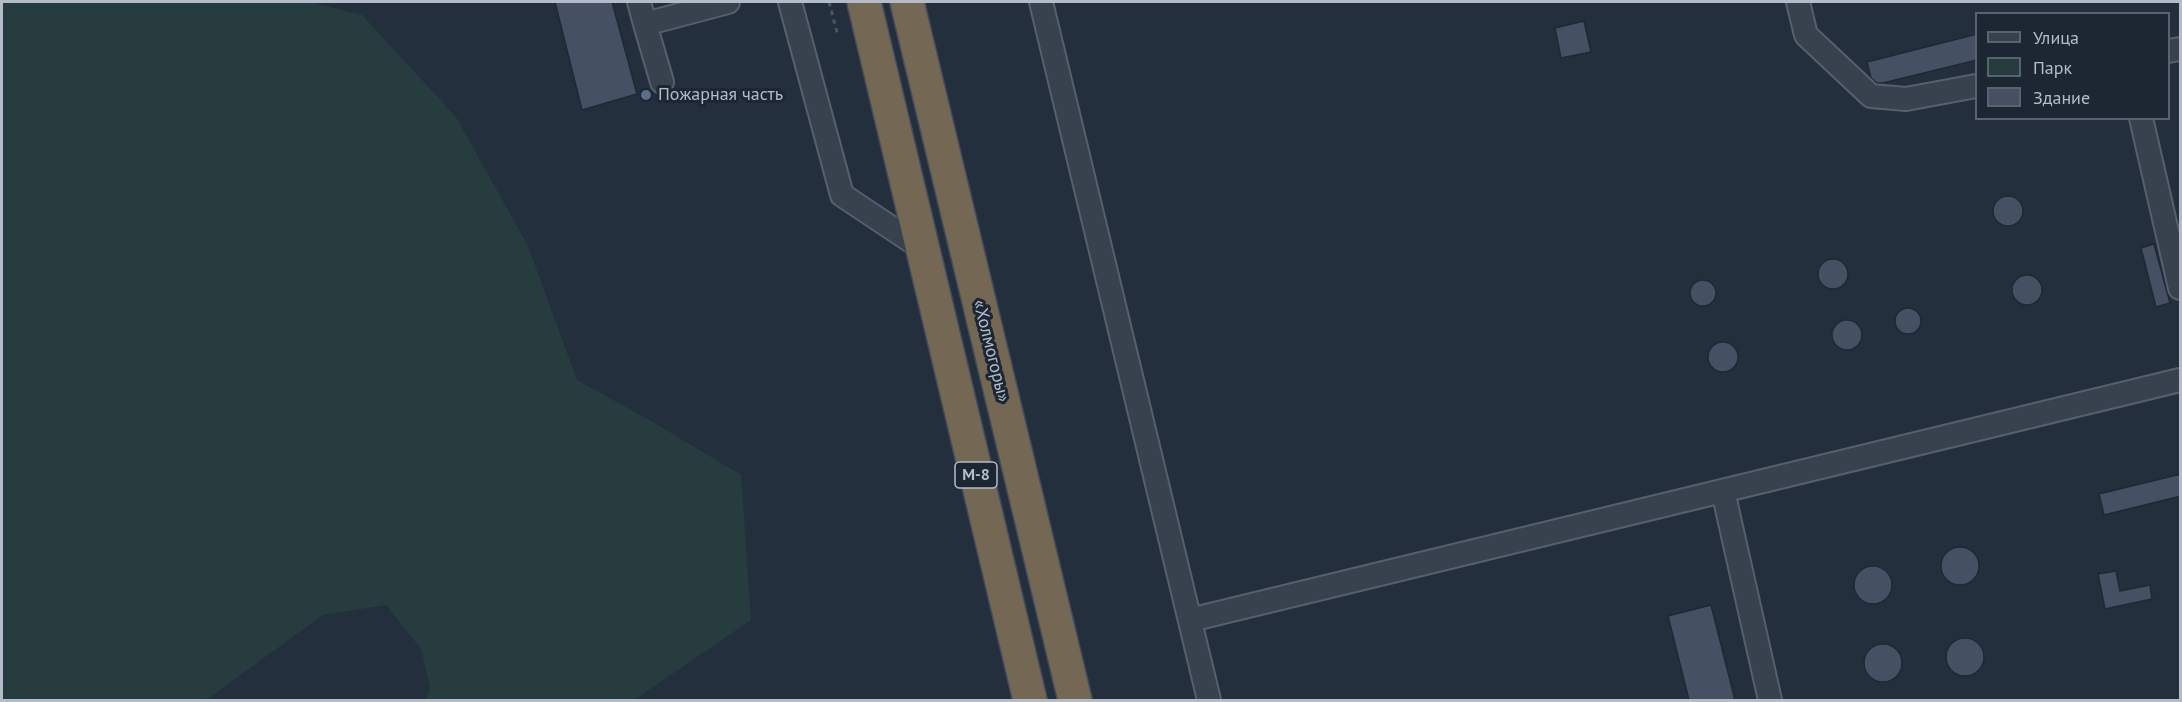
<!DOCTYPE html>
<meta charset="utf-8">
<style>
body{margin:0}
#map{position:relative;width:2182px;height:702px;overflow:hidden;background:#242f3e;font-family:"PT Sans",sans-serif}
canvas{display:block}
.frame{position:absolute;inset:0;border:3px solid #b4bcc9;pointer-events:none}
.legend{position:absolute;left:1975px;top:12px;width:195px;height:108px;box-sizing:border-box;background:#1d2633;border:2px solid #59626f;margin:0;padding:8px 10px;list-style:none;font-size:18px;color:#b4bcc9}
.legend li{display:flex;align-items:center;gap:12px;height:30px}
.legend b{width:30px;border:2px solid #59626f}
</style>
<div id="map">
<canvas width="2182" height="702"></canvas>
<div class="frame"></div>
<ul class="legend">
<li><b style="height:8px;background:#38414e"></b>Улица</li>
<li><b style="height:16px;background:#263c3f"></b>Парк</li>
<li><b style="height:16px;background:#455162"></b>Здание</li>
</ul>
</div>
<script>
const context = document.querySelector('canvas').getContext('2d');
context.lineJoin = 'round';
function fillPath(path, color) { context.fillStyle = color; context.fill(path, 'evenodd'); }
const toPath = rows => new Path2D(rows.map(r => 'M' + r).join(''));
function trace(path, color, width, dash) { context.strokeStyle = color; context.lineWidth = width; context.lineCap = dash ? 'butt' : 'round'; context.setLineDash(dash || []); context.stroke(path); }
function label(font, color, halo, rows, align = 'center') {
  context.font = font + ' "PT Sans",sans-serif'; context.lineWidth = 6; context.setLineDash([]); context.textBaseline = 'middle'; context.strokeStyle = halo; context.fillStyle = color; for (const [text, x, y, turn = 0] of rows) {
    context.save(); context.translate(x, y); context.rotate((+turn || 0) * Math.PI / 180); context.textAlign = isNaN(turn) ? turn : align; if (halo) context.strokeText(text, 0, 0); context.fillText(text, 0, 0); context.restore();
  }
}
fillPath(toPath([
 [2,2,311,2,362,15,456,117,528,246,577,380,651,421,741,475,751,620,634,700,426,700,430,688,421,649,386,605,323,615,206,700,2,700]
]), '#263c3f');
const building = toPath([
 [555,2,612,2,637,94,582,110,555,2],
 [1584,21,1591,52,1561,58,1555,28,1584,21],
 [1977,34,1977,60,1883,83,1877,83,1871,78,1867,62,1977,34],
 '1993 211a15 15 0 1 1 30 0a15 15 0 1 1-30 0Z',
 [2154,244,2170,303,2156,307,2141,248,2154,244],
 '1818 274a15 15 0 1 1 30 0a15 15 0 1 1-30 0Z',
 '2012 290a15 15 0 1 1 30 0a15 15 0 1 1-30 0Z',
 '1690 293a13 13 0 1 1 26 0a13 13 0 1 1-26 0Z',
 '1895 321a13 13 0 1 1 26 0a13 13 0 1 1-26 0Z',
 '1832 335a15 15 0 1 1 30 0a15 15 0 1 1-30 0Z',
 '1708 357a15 15 0 1 1 30 0a15 15 0 1 1-30 0Z',
 [2181,474,2181,496,2104,515,2099,494,2181,474],
 '1941 566a19 19 0 1 1 38 0a19 19 0 1 1-38 0Z',
 '1854 585a19 19 0 1 1 38 0a19 19 0 1 1-38 0Z',
 [2116,571,2120,591,2150,585,2152,599,2105,609,2098,574,2116,571],
 [1711,605,1735,700,1689,700,1668,616,1711,605],
 '1946 657a19 19 0 1 1 38 0a19 19 0 1 1-38 0Z',
 '1864 663a19 19 0 1 1 38 0a19 19 0 1 1-38 0Z'
]);
fillPath(building, '#455162');
trace(building, '#1f2835', 1.5);
const minor = toPath([
 [639,2,645,24,728,2],
 [790,2,842,195,923,249],
 [1041,2,1209,700],
 [1798,2,1806,35,1871,96,1906,99,1976,86],
 [645,24,662,82],
 [2168,51,2180,49],
 [2141,118,2180,288],
 [1723,491,1770,700],
 [1190,620,2180,380]
]);
const highway = toPath([
 [864,2,1030,700],
 [907,2,1075,700]
]);
trace(minor, '#565f6c', 26);
trace(highway, '#434c59', 36);
trace(toPath([
 [829,2,838,36]
]), '#44595c', 3, [4.5, 4.5]);
trace(minor, '#38414e', 22);
trace(highway, '#746855', 33);
for (const [x, y, r, color] of [
 [646,95,6,"#5c6f8a"]
]) { const dot = new Path2D(); dot.arc(x, y, r, 0, 2 * Math.PI); context.fillStyle = color; context.fill(dot); trace(dot, '#1d2633', 2); }
for (const [x, y, w] of [
 [976,475,42]
]) { const box = new Path2D(); box.roundRect(x - w / 2, y - 13, w, 26, 4.5); context.fillStyle = '#1d2633'; context.fill(box); trace(box, '#b4bcc9', 1.5); }
label('bold 16px', '#b4bcc9', null, [
 ["М-8",976,475]
]);
label('18px', '#b4bcc9', '#1d2633', [
 ["Пожарная часть",658,95]
], 'left');
label('18px', '#b4bcc9', '#1d2633', [
 ["«Холмогоры»",991,351,76]
]);
</script>
